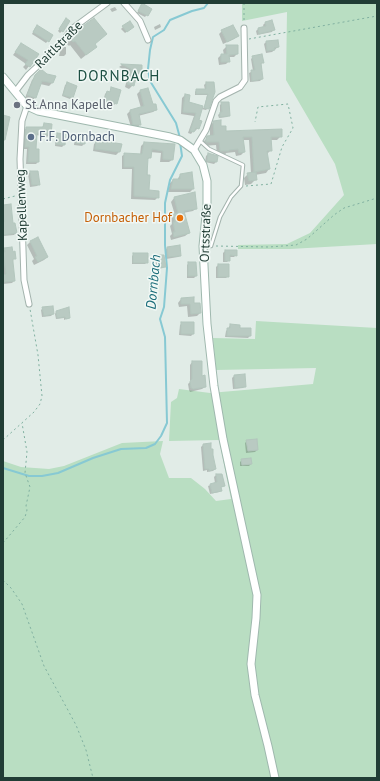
<!DOCTYPE html>
<meta charset="utf-8">
<style>
body{margin:0}
#map{position:relative;width:380px;height:781px;overflow:hidden;background:#e1ece7;font-family:"PT Sans",sans-serif}
canvas{display:block}
.frame{position:absolute;inset:0;border:4px solid #213d35;pointer-events:none}
</style>
<div id="map">
<canvas width="380" height="781"></canvas>
<div class="frame"></div>
</div>
<script>
const context = document.querySelector('canvas').getContext('2d');
context.lineJoin = 'round';
function fillPath(path, color) { context.fillStyle = color; context.fill(path, 'evenodd'); }
const toPath = rows => new Path2D(rows.map(r => 'M' + r).join(''));
function trace(path, color, width, dash) { context.strokeStyle = color; context.lineWidth = width; context.lineCap = dash ? 'butt' : 'round'; context.setLineDash(dash || []); context.stroke(path); }
function label(font, color, halo, rows, align = 'center') {
  context.font = font + ' "PT Sans",sans-serif'; context.lineWidth = 3; context.setLineDash([]); context.textBaseline = 'middle'; context.strokeStyle = halo; context.fillStyle = color; for (const [text, x, y, turn = 0] of rows) {
    context.save(); context.translate(x, y); context.rotate((+turn || 0) * Math.PI / 180); context.textAlign = isNaN(turn) ? turn : align; if (halo) context.strokeText(text, 0, 0); context.fillText(text, 0, 0); context.restore();
  }
}
fillPath(toPath([
 [242,3,377,3,377,244,290,249,238,249,238,245,287,244,310,233,344,195,335,164,286,80,287,12,242,21],
 [256,321,377,328,377,778,3,778,3,461,21,467,49,469,64,466,122,443,163,441,160,454,169,478,191,478,205,489,216,501,231,499,219,440,169,441,171,402,177,398,179,389,210,393,313,384,316,368,216,370,213,338,255,339]
]), '#b9dec2');
fillPath(toPath([
 [141,6,151,9,145,17,137,13],
 [115,7,117,10,112,12,110,9],
 [64,22,62,31,60,33,58,31],
 [265,23,273,30,272,32,257,35,256,31,258,29,264,28,263,25],
 [160,24,161,27,155,30,154,27],
 [123,27,131,29,125,33,121,29],
 [35,28,52,36,46,43,32,34],
 [222,31,238,36,234,39,223,44,219,34],
 [72,37,94,44,91,51,81,59,70,45,69,46,66,43],
 [266,42,278,47,272,52,266,53,264,44],
 [21,44,37,55,26,70,23,67,26,64,13,55],
 [227,46,237,54,234,57,229,57,229,61,226,64,219,65,218,58,221,55,224,55,223,50],
 [64,47,66,47,66,54,64,56,59,56,60,52],
 [253,57,263,62,261,64,262,79,260,81,250,82,249,73,253,71,251,59],
 [122,65,141,66,141,72,137,76,135,75,133,85,129,89,125,87,129,72,119,67],
 [42,71,52,83,49,86,40,84,35,98,32,101,25,98,32,80],
 [206,83,213,83,208,108,206,110,201,109,197,121,198,128,195,131,194,130,191,134,188,133,194,116,181,114,182,98,185,95,188,102,204,108,207,95,195,95,195,92,196,90,205,90,204,85],
 [67,84,72,97,70,99,62,96,65,85],
 [112,88,116,103,114,105,103,102,105,94,107,92,109,93],
 [140,91,156,110,153,112,138,116,140,124,138,127,131,127,127,114,130,111,141,108,137,94],
 [222,103,229,115,227,117,219,118,218,115,220,113,220,105],
 [214,122,226,132,281,136,277,140,270,140,271,150,267,154,269,169,266,173,255,175,256,179,251,184,245,185,244,178,248,174,251,174,249,140,243,140,244,152,241,155,236,156,235,152,226,153,225,155,217,155,216,145,203,146,202,143,208,137,210,137,210,125],
 [44,124,50,134,47,137,36,135,35,150,38,162,36,164,26,164,27,149,23,149,24,130,27,128,42,128],
 [58,134,65,135,64,145,62,147,55,146,56,136],
 [77,136,84,144,82,146,74,145,75,137],
 [97,141,119,152,116,155,93,151,94,144],
 [144,143,173,145,172,160,169,162,160,162,161,153,150,152,150,157,147,160,148,191,158,197,155,200,131,199,132,169,122,169,122,156,125,154,140,155,141,146],
 [208,154,217,157,216,162,214,164,205,162,206,156],
 [30,172,39,184,37,186,30,187,28,174],
 [180,175,193,189,190,192,168,192,170,183,173,180,177,180],
 [174,198,196,208,193,211,183,213,189,233,185,236,171,240,170,236,172,234,170,226,172,224,170,218,175,215,171,202],
 [10,205,12,224,16,233,14,235,3,236,3,206],
 [30,242,47,257,44,260,34,265,32,261,34,259,27,245],
 [179,246,180,256,178,257,166,259,165,250,167,248],
 [5,249,15,258,12,260,14,281,12,283,3,284,3,251],
 [225,251,236,255,234,257,229,257,229,260,227,262,223,262,223,253],
 [134,254,147,262,145,264,132,264,132,256],
 [157,256,165,266,163,268,157,269,155,258],
 [189,263,196,276,194,278,187,278,187,265],
 [218,265,228,276,226,278,216,278,216,267],
 [181,299,193,304,199,304,200,313,197,316,188,317,187,306,179,307,178,303],
 [43,308,53,314,51,316,42,317,41,310],
 [56,312,69,318,64,320,64,318,56,319,55,314],
 [182,323,193,334,191,336,179,335,180,325],
 [230,325,239,328,250,336,248,338,225,337,226,331,228,329],
 [192,362,201,377,205,387,202,389,190,392,189,390,188,384,190,382,190,365],
 [234,376,245,386,243,388,233,389,232,378],
 [247,441,257,450,255,452,246,453,245,443],
 [203,445,215,469,213,471,207,472,207,470,203,471,201,447],
 [242,460,251,464,249,466,240,466,240,462],
 [216,475,224,485,220,488,221,490,219,492,210,494,208,486,215,483,214,477]
]), '#0003');
trace(toPath([
 [180,138,176,123,150,81,148,69,150,50,153,37,164,30,170,20,192,11,204,8,208,3],
 [3,468,29,476,42,476,58,473,93,458,121,449,146,448,155,444,161,436,167,423,165,337,160,319,164,307,167,268,165,245,165,203,170,180,182,156,180,142]
]), '#87c9d3', 2);
const building = toPath([
 [142,3,152,9,148,16,138,11,142,3],
 [66,18,70,21,63,32,59,29,66,18],
 [94,18,107,34,95,44,97,47,86,55,75,41,73,42,70,38,76,31,94,18],
 [272,20,275,30,259,34,258,28,266,26,265,22,272,20],
 [130,21,134,27,127,32,122,26,130,21],
 [37,25,53,35,49,42,33,32,37,25],
 [233,25,239,36,227,42,221,30,233,25],
 [278,40,279,47,274,48,275,50,267,51,266,41,278,40],
 [21,43,39,54,30,67,25,64,28,60,15,52,21,43],
 [226,45,238,45,238,54,229,55,230,62,221,62,221,54,227,54,226,45],
 [262,54,264,63,261,63,263,79,252,81,251,70,255,70,252,56,262,54],
 [121,64,142,65,142,73,137,73,134,86,127,84,131,69,121,64],
 [41,69,47,74,56,76,53,83,42,81,36,98,27,95,35,75,41,69],
 [67,82,77,86,73,98,63,95,67,82],
 [206,82,214,82,215,92,209,109,204,108,208,94,196,94,196,89,206,89,206,82],
 [111,87,121,90,117,104,104,101,107,91,110,92,111,87],
 [148,88,153,104,156,104,157,110,139,114,141,125,133,125,130,110,144,106,140,90,148,88],
 [185,94,190,95,189,102,203,106,199,120,202,121,199,129,196,128,194,132,190,131,196,113,183,112,185,94],
 [221,102,229,102,230,116,220,117,220,112,222,112,221,102],
 [3,115,10,117,5,140,3,140,3,115],
 [221,120,221,126,226,126,226,131,282,129,282,137,271,137,272,151,267,151,270,169,254,172,252,137,243,137,245,152,239,153,238,149,229,150,229,151,220,151,219,142,206,142,206,139,207,136,214,135,213,121,221,120],
 [44,123,52,124,51,135,37,133,36,149,39,149,39,162,28,162,29,147,25,147,26,127,43,127,44,123],
 [57,133,66,134,65,145,56,144,57,133],
 [77,134,86,135,85,144,76,143,77,134],
 [96,140,122,144,120,152,95,149,96,140],
 [144,142,175,144,173,160,163,159,163,151,152,149,151,158,148,158,147,175,150,175,149,190,159,191,159,198,134,196,134,167,124,167,124,153,142,154,144,142],
 [208,153,218,156,217,162,207,161,208,153],
 [30,171,38,171,40,185,32,185,30,171],
 [192,172,194,189,171,189,173,179,180,179,180,174,192,172],
 [256,172,257,180,249,181,247,173,256,172],
 [195,192,197,209,184,211,190,233,174,237,173,232,175,232,173,222,175,222,173,214,178,213,174,197,195,192],
 [11,204,13,223,15,223,17,233,3,235,3,222,4,222,3,205,11,204],
 [38,237,48,257,38,262,35,257,37,256,30,241,38,237],
 [180,245,181,256,168,257,167,247,180,245],
 [12,247,13,252,15,251,16,259,13,259,13,262,15,281,4,282,3,275,6,274,3,252,5,252,4,248,12,247],
 [225,250,237,250,237,256,230,255,230,261,225,261,225,250],
 [133,253,148,253,148,263,133,263,133,253],
 [157,255,164,255,166,267,158,268,157,255],
 [188,262,196,262,197,276,188,276,188,262],
 [218,264,229,264,229,277,218,277,218,264],
 [194,297,194,303,200,303,201,313,191,314,190,304,181,304,181,298,194,297],
 [53,306,54,314,44,316,42,307,53,306],
 [69,307,70,318,66,319,65,317,57,318,56,311,69,307],
 [181,322,194,322,194,334,181,334,181,322],
 [230,324,240,325,240,328,251,328,251,336,227,336,227,328,230,328,230,324],
 [192,361,202,361,202,376,205,375,206,387,193,389,192,388,191,388,190,381,192,379,192,361],
 [245,374,246,387,235,388,234,375,245,374],
 [257,439,258,450,248,451,246,440,257,439],
 [211,443,211,449,213,449,213,455,216,469,209,471,209,469,205,469,203,444,211,443],
 [251,458,252,464,242,465,241,459,251,458],
 [216,474,222,474,225,486,221,487,222,491,212,493,210,484,217,482,216,474]
]);
fillPath(building, '#b9cac2');
trace(building, '#b3c6bd', 1);
const lane = toPath([
 [199,140,209,149,243,165,241,186,231,197,220,217,211,246]
]);
const street = toPath([
 [124,3,140,21,148,40],
 [15,92,28,75,57,48,73,28,107,3],
 [27,106,22,121,20,159,24,280,29,304],
 [194,150,206,130,216,101,220,97,240,87,245,80,244,28]
]);
const secondary = toPath([
 [3,77,27,106,38,111,170,137,180,140,194,150,203,165,207,181,207,205,203,246,207,324,214,386,223,439,257,595,256,618,251,664,255,695,268,746,275,778]
]);
trace(lane, '#a4b4ae', 4.5);
trace(street, '#a4b4ae', 7);
trace(secondary, '#9fb8ae', 9);
trace(toPath([
 [244,3,244,23],
 [249,39,377,16],
 [246,186,271,184,282,147,293,128,288,104,258,107,255,122],
 [3,199,15,196],
 [216,246,269,247,296,245,307,239,334,215,344,208,377,198],
 [3,440,34,412,40,404,42,396,38,355,30,309],
 [3,543,25,517,27,510,26,506,30,487,25,473,27,452,22,423],
 [3,580,11,588,22,604,44,666,76,725,86,750,93,778],
 [3,777,4,778]
]), '#80b0a0', 1, [2, 3]);
trace(lane, '#fff', 2.5);
trace(street, '#fff', 5);
trace(secondary, '#fff', 7);
for (const [x, y, r, color] of [
 [17,105,4,"#6b7280"],
 [31,137,4,"#5c6f8a"],
 [180,218,4,"#e8710a"]
]) { const dot = new Path2D(); dot.arc(x, y, r, 0, 2 * Math.PI); context.fillStyle = color; context.fill(dot); trace(dot, '#f1f8f5', 1.5); }
label('13px', '#213d35', '#f1f8f5', [
 ["Raitlstraße",59,45,-45],
 ["Kapellenweg",22,205,-92],
 ["Ortsstraße",206,233,-88]
]);
label('13px', '#5b616d', '#f1f8f5', [
 ["St.Anna Kapelle",25,105]
], 'left');
label('13px', '#4e5e75', '#f1f8f5', [
 ["F.F. Dornbach",39,137]
], 'left');
label('13px', '#c56008', '#f1f8f5', [
 ["Dornbacher Hof",172,218]
], 'right');
label('italic 14px', '#1a6d7a', '#f1f8f5', [
 ["Dornbach",154,282,-85]
]);
context.letterSpacing = '1px';
label('15px', '#1c4f42', '#f1f8f5', [
 ["DORNBACH",119,77]
]);
context.letterSpacing = '0px';
</script>
